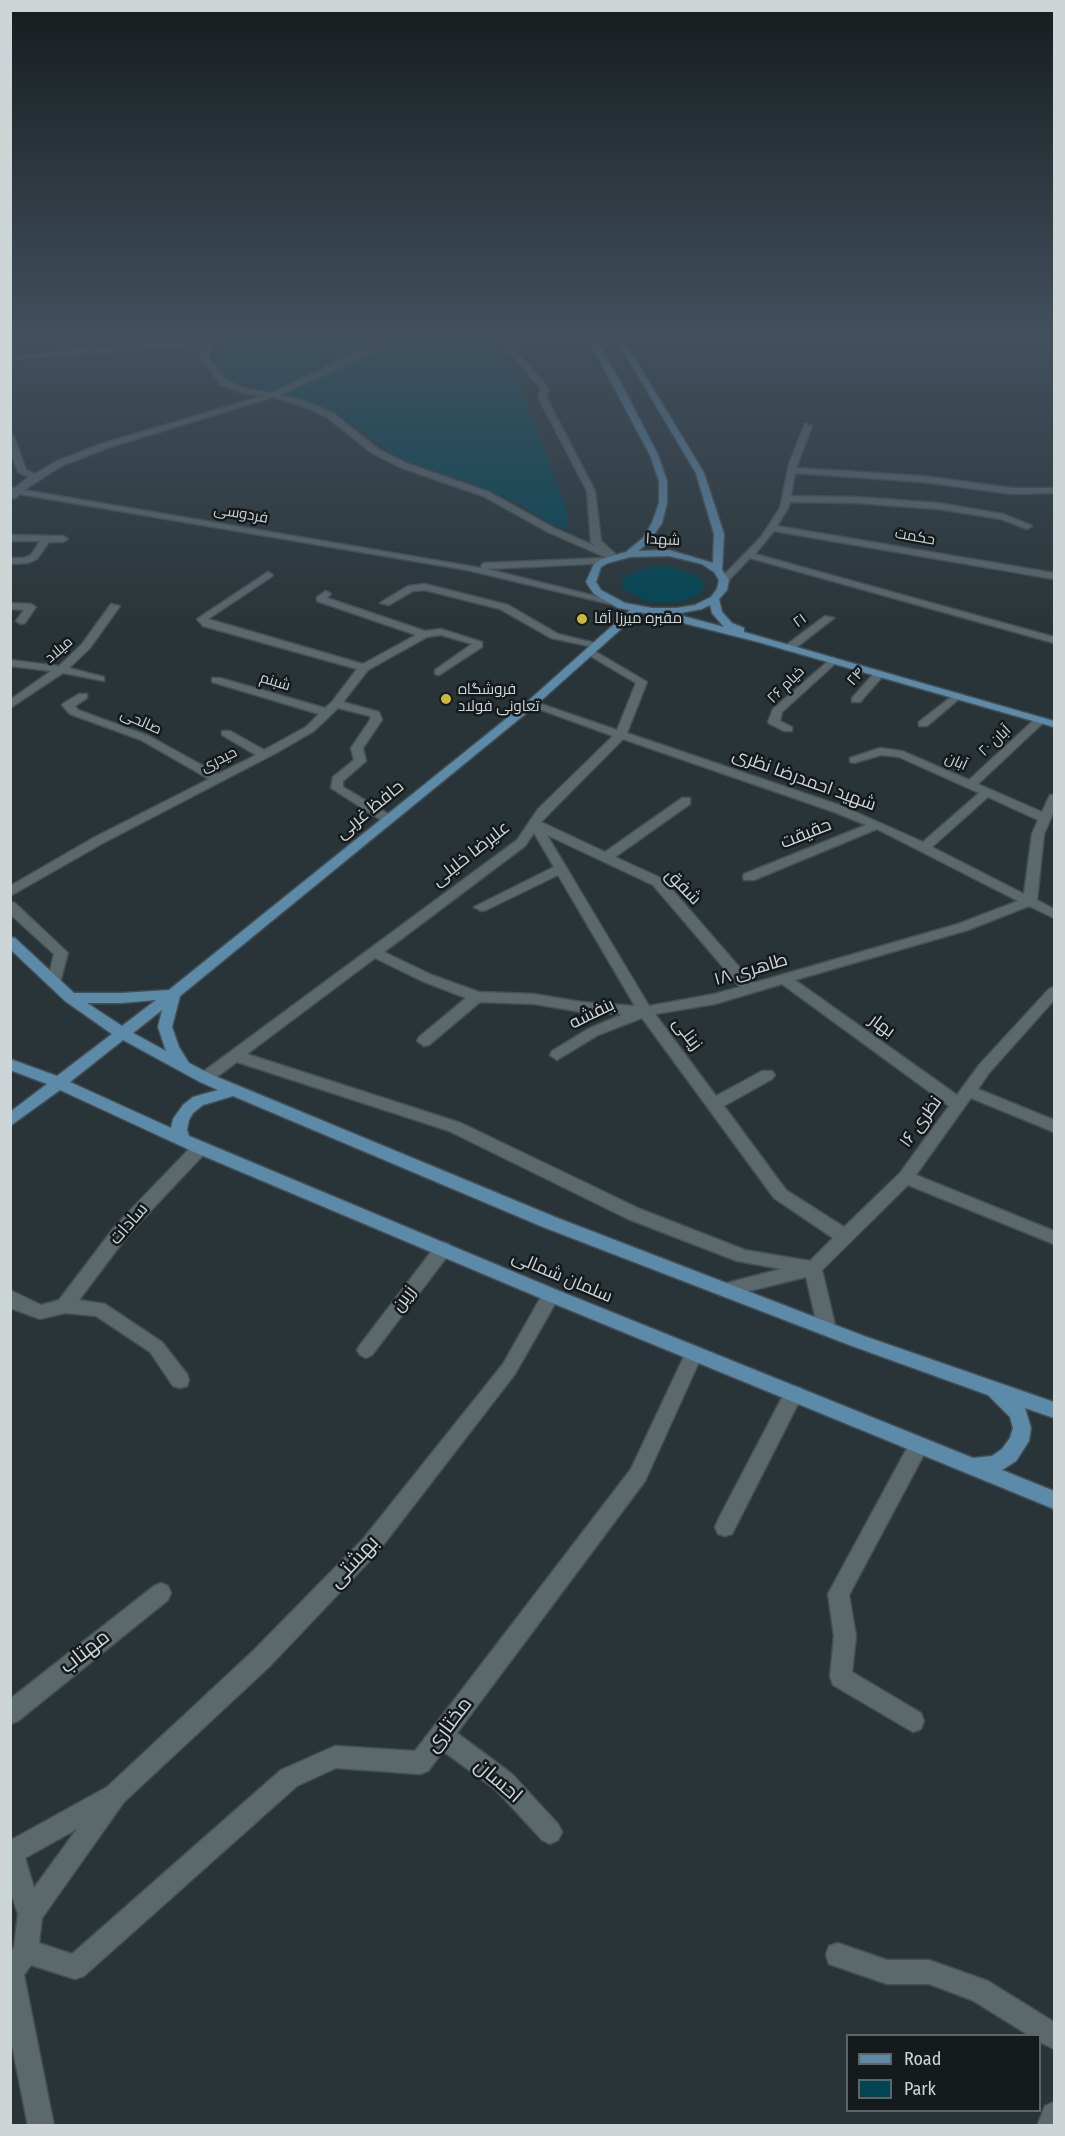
<!DOCTYPE html>
<meta charset="utf-8">
<style>
body{margin:0}
#map{position:relative;width:1065px;height:2136px;overflow:hidden;background:#283437;font-family:"Fira Sans Condensed",sans-serif}
canvas{display:block}
.frame{position:absolute;inset:0;border:12px solid #cdd5d7;pointer-events:none}
.legend{position:absolute;left:846px;top:2034px;width:195px;height:78px;box-sizing:border-box;background:#151a1c;border:2px solid #5f6567;margin:0;padding:8px 10px;list-style:none;font-size:18px;color:#cdd5d7}
.legend li{display:flex;align-items:center;gap:12px;height:30px}
.legend b{width:30px;border:2px solid #5f6567}
</style>
<div id="map">
<canvas width="1065" height="2136"></canvas>
<div class="frame"></div>
<ul class="legend">
<li><b style="height:8px;background:#5c8aa9"></b>Road</li>
<li><b style="height:16px;background:#004554"></b>Park</li>
</ul>
</div>
<script>
const context = document.querySelector('canvas').getContext('2d');
context.lineJoin = 'round';
function fillPath(path, color) { context.fillStyle = color; context.fill(path, 'evenodd'); }
const toPath = rows => new Path2D(rows.map(r => 'M' + r).join(''));
function trace(path, color, width, dash) { context.strokeStyle = color; context.lineWidth = width; context.lineCap = dash ? 'butt' : 'round'; context.setLineDash(dash || []); context.stroke(path); }
function label(font, color, halo, rows, align = 'center') {
  context.font = font + ' "Fira Sans Condensed",Cairo,sans-serif'; context.lineWidth = 5; context.setLineDash([]); context.textBaseline = 'middle'; context.strokeStyle = halo; context.fillStyle = color; for (const [text, x, y, turn = 0] of rows) {
    context.save(); context.translate(x, y); context.rotate((+turn || 0) * Math.PI / 180); context.textAlign = isNaN(turn) ? turn : align; if (halo) context.strokeText(text, 0, 0); context.fillText(text, 0, 0); context.restore();
  }
}
fillPath(toPath([
 [246,337,483,337,520,385,566,505,569,531,548,522,522,505,468,481,409,463,382,447,355,425,289,396,235,382,218,366,219,349],
 [664,566,677,568,698,576,703,582,704,588,701,593,682,602,656,603,642,600,625,590,622,584,623,578,630,573,651,567]
]), '#004554');
const minor = toPath([
 [195,337,206,340,232,337,209,343,209,358,227,381,247,389,272,393,387,337,396,337,361,358,280,395,313,404,334,414,378,449,408,464,489,492,554,528,595,546,591,542,587,491,538,397,541,389,497,337,504,337,549,389,546,397,595,491,601,541,620,558,612,560,548,532,483,496,402,468,372,453,328,418,307,408,273,397,107,448,61,466,24,490,481,568,482,564,485,563,605,558,610,561,608,563,487,569,615,601,610,604,467,570,19,494,16,498,10,498,10,487,15,488,29,477,18,472,10,450,10,434,14,436,26,470,35,474,55,462,101,444,262,396,243,393,221,385,201,358,201,344,10,360,10,356,198,340,195,337],
 [805,424,812,426,796,468,923,476,1012,488,1054,488,1054,493,1012,494,923,482,795,473,791,496,856,497,938,503,1003,514,1032,526,1027,529,1001,519,938,509,856,503,790,502,788,508,777,526,1054,573,1054,579,774,531,755,554,1054,637,1054,643,750,558,727,582,721,582,721,578,761,537,780,508,789,464,805,424],
 [10,535,63,536,68,539,63,542,49,542,37,559,28,563,10,564,10,558,24,558,31,555,40,541,10,541,10,535],
 [268,572,273,575,271,577,208,619,363,664,416,635,317,601,317,597,326,591,331,594,327,598,425,631,441,629,482,642,482,647,439,675,435,674,435,670,472,644,441,635,427,637,368,670,343,702,379,712,382,720,363,748,366,761,343,781,343,787,392,816,392,822,384,822,331,788,333,777,354,760,351,748,370,720,370,716,338,708,314,731,276,753,103,843,10,896,10,886,95,837,209,779,141,740,70,714,62,705,64,703,79,694,87,694,87,698,75,706,78,710,149,736,218,774,256,755,222,735,222,731,230,731,264,750,306,727,319,714,212,682,212,678,220,678,325,708,332,702,357,669,203,626,197,619,268,572],
 [425,584,508,605,558,634,603,645,598,648,551,638,500,609,425,590,413,591,389,605,380,603,408,586,425,584],
 [10,603,31,604,36,607,25,623,21,624,16,621,24,610,10,609,10,603],
 [111,604,120,606,90,648,69,668,104,677,104,681,63,673,10,708,10,700,51,671,10,666,10,660,59,666,82,644,111,604],
 [825,616,834,618,793,650,785,650,785,646,825,616],
 [591,649,647,682,627,733,842,806,923,842,979,793,899,757,881,755,854,763,850,762,850,758,880,748,902,751,969,780,1036,718,1044,718,1044,722,978,784,1042,812,1050,795,1054,795,1054,811,1044,834,1037,900,1054,909,1054,918,1029,906,968,930,795,980,957,1095,979,1065,1049,989,1054,987,1054,1000,989,1073,978,1089,1054,1120,1054,1132,971,1098,916,1175,1054,1231,1054,1244,908,1185,822,1270,836,1329,833,1334,827,1336,821,1334,818,1329,806,1277,725,1297,719,1295,716,1290,719,1285,781,1269,737,1261,628,1219,449,1131,237,1062,210,1082,200,1082,197,1078,200,1074,517,840,538,809,613,736,525,704,531,701,535,702,617,730,636,683,587,654,586,652,591,649],
 [623,739,834,812,866,825,744,874,743,877,744,880,754,880,877,829,1018,901,958,924,753,983,663,879,615,857,690,804,690,798,682,798,605,852,541,822,623,739],
 [988,797,1038,820,1032,834,1024,894,932,847,988,797],
 [534,833,554,867,474,907,481,911,486,910,558,875,635,1006,582,1002,534,994,479,992,432,975,384,952,525,846,534,833],
 [547,835,653,885,740,987,714,994,649,1006,547,835],
 [375,958,422,981,466,998,419,1037,417,1041,424,1046,429,1045,480,1002,534,1004,582,1012,623,1014,588,1029,552,1051,550,1055,557,1060,598,1035,642,1018,774,1198,833,1238,810,1261,745,1250,640,1209,461,1123,247,1054,375,958],
 [782,984,949,1106,900,1173,844,1227,786,1190,724,1106,772,1079,775,1075,772,1071,762,1071,716,1096,655,1014,715,1004,782,984],
 [833,657,838,660,837,662,782,712,780,721,792,727,792,731,784,731,770,724,768,722,773,709,833,657],
 [879,671,883,672,883,676,860,702,852,702,852,698,875,672,879,671],
 [956,693,960,694,960,698,927,726,919,726,919,722,956,693],
 [10,902,15,903,68,953,59,986,49,986,47,983,54,954,10,914,10,902],
 [200,1142,206,1144,208,1148,206,1152,128,1235,79,1300,105,1304,162,1342,187,1374,189,1380,187,1386,180,1388,173,1386,150,1352,96,1316,65,1313,40,1319,10,1308,10,1290,41,1305,59,1300,116,1225,194,1144,200,1142],
 [443,1242,449,1244,451,1249,449,1254,372,1355,366,1358,360,1355,357,1350,360,1345,437,1244,443,1242],
 [551,1288,557,1290,560,1295,515,1374,377,1553,270,1666,124,1802,42,1918,39,1943,72,1954,281,1770,335,1746,415,1751,631,1469,688,1348,694,1345,700,1348,703,1353,645,1481,457,1733,512,1774,558,1824,562,1832,558,1840,550,1844,542,1840,496,1790,443,1751,428,1771,420,1774,336,1768,297,1786,84,1976,75,1979,31,1965,24,1975,54,2126,28,2126,10,2035,10,1952,14,1947,18,1914,10,1890,10,1837,13,1839,107,1787,254,1650,363,1539,503,1364,545,1290,551,1288],
 [77,1829,34,1888,25,1858,77,1829],
 [794,1386,801,1388,803,1394,732,1534,725,1536,718,1534,715,1527,718,1520,787,1388,794,1386],
 [919,1437,926,1439,929,1445,849,1595,856,1636,852,1672,921,1713,924,1721,921,1729,913,1732,833,1685,830,1677,834,1636,828,1594,912,1439,919,1437],
 [161,1583,168,1586,171,1593,168,1600,18,1721,10,1724,10,1699,154,1586,161,1583],
 [838,1943,887,1960,929,1960,988,1981,1054,2022,1054,2049,1040,2042,1040,2036,1030,2036,972,2000,929,1984,887,1984,829,1964,826,1955,829,1946,838,1943],
 [1054,2102,1054,2126,1037,2126,1045,2106,1054,2102]
]);
const major = toPath([
 [587,337,594,337,621,383,658,455,667,481,667,503,662,523,649,542,638,551,669,550,713,563,714,534,696,473,615,337,622,337,704,473,724,534,722,570,729,580,727,590,719,599,722,612,732,623,744,628,744,632,1054,721,1054,727,758,642,640,612,535,706,180,996,172,1027,179,1047,189,1063,210,1074,555,1217,864,1336,1054,1402,1054,1418,1025,1408,1031,1428,1029,1441,1016,1461,1002,1470,1054,1491,1054,1509,545,1300,194,1152,60,1090,10,1126,10,1112,47,1084,10,1070,10,1059,57,1076,112,1034,65,1001,10,949,10,937,15,938,74,993,122,993,169,990,527,702,630,610,618,608,594,594,586,582,594,564,602,559,626,552,643,538,652,523,659,503,659,481,650,455,587,337],
 [669,556,702,564,714,572,719,580,717,589,711,597,695,605,676,608,652,608,625,603,601,590,596,582,601,567,608,563,630,557,669,556],
 [710,605,712,613,724,627,675,614,702,609,710,605],
 [156,1000,122,1026,87,1003,122,1003,156,1000],
 [162,1010,158,1027,166,1051,133,1033,162,1010],
 [123,1040,200,1082,218,1090,193,1097,183,1105,173,1119,171,1128,70,1082,123,1040],
 [233,1096,543,1227,852,1346,988,1395,1010,1417,1013,1428,1010,1438,1002,1449,992,1456,973,1458,557,1290,189,1136,187,1130,189,1120,193,1113,203,1105,233,1096]
]);
trace(minor, '#454f53', 3);
trace(major, '#454f53', 3);
fillPath(minor, '#5b686c');
fillPath(major, '#5c8aa9');
const sky = context.createLinearGradient(0, 0, 0, 637);
sky.addColorStop(0, '#161d1e');
sky.addColorStop(0.53, '#42505e');
sky.addColorStop(1, '#42505e00');
context.fillStyle = sky;
context.fillRect(0, 0, 1065, 637);
for (const [x, y, r, color] of [
 [582,619,6,"#ceb837"],
 [446,699,6,"#ceb837"]
]) { const dot = new Path2D(); dot.arc(x, y, r, 0, 2 * Math.PI); context.fillStyle = color; context.fill(dot); trace(dot, '#151a1c', 2); }
label('15px', '#cdd5d7', '#151a1c', [
 ["فردوسی",241,514,10],
 ["حکمت",915,537,10],
 ["شهدا",663,540,3],
 ["۲۱",800,621,-36],
 ["میلاد",59,650,-41],
 ["۲۴",856,677,-49],
 ["شبنم",275,682,17],
 ["خیام ۲۶",786,685,-45],
 ["صالحی",141,722,24],
 ["آبان ۲۰",995,741,-43],
 ["حیدری",219,760,-26],
 ["آبان",956,762,24]
]);
label('15px', '#cdd5d7', '#151a1c', [
 ["مقبره میرزا آقا",594,619],
 ["فروشگاه",458,690],
 ["تعاونی فولاد",458,707]
], 'left');
label('18px', '#cdd5d7', '#151a1c', [
 ["شهید احمدرضا نظری",804,780,20],
 ["حافظ غربی",370,810,-39],
 ["حقیقت",806,834,-22],
 ["علیرضا خلیلی",471,854,-38],
 ["شفق",683,887,46],
 ["طاهری ۱۸",751,970,-16],
 ["بنفشه",592,1014,-26],
 ["بهار",882,1026,36],
 ["زینلی",687,1034,53],
 ["نظری ۱۶",921,1122,-54],
 ["سادات",129,1224,-49],
 ["سلمان شمالی",562,1277,23],
 ["زرین",404,1299,-53]
]);
label('21px', '#cdd5d7', '#151a1c', [
 ["بهشتی",354,1562,-47],
 ["مهتاب",85,1652,-38],
 ["مختاری",449,1725,-53],
 ["احسان",498,1781,41]
]);
</script>
